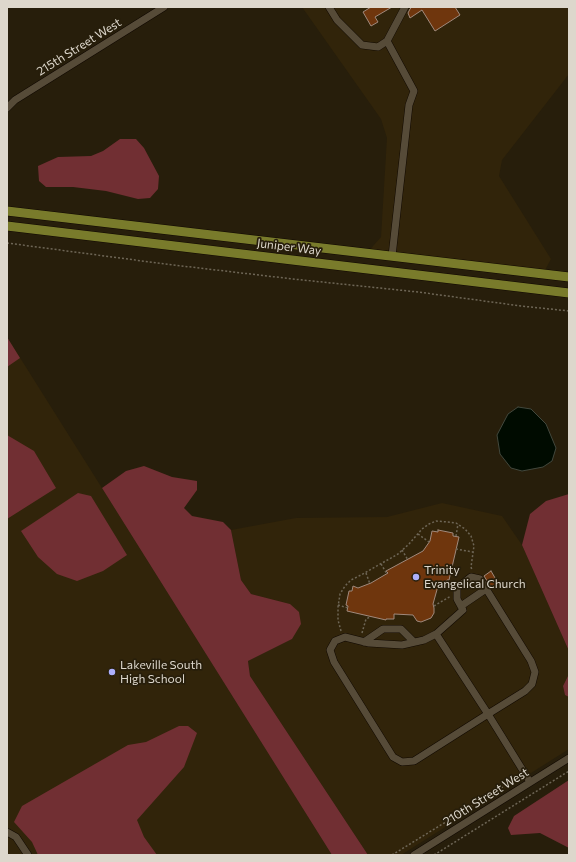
<!DOCTYPE html>
<style>
body{margin:0}
#map{position:relative;width:576px;height:862px;overflow:hidden;background:#271e0b;font-family:Commissioner,sans-serif}
canvas{display:block}
.frame{position:absolute;inset:0;border:8px solid #ddd7cc;pointer-events:none}
</style>
<div id="map">
<canvas width="576" height="862"></canvas>
<div class="frame"></div>
</div>
<script>
const context = document.querySelector('canvas').getContext('2d');
context.lineJoin = 'round';
function fillPath(path, color) { context.fillStyle = color; context.fill(path, 'evenodd'); }
const toPath = rows => new Path2D(rows.map(r => 'M' + r).join(''));
function trace(path, color, width, dash) { context.strokeStyle = color; context.lineWidth = width; context.lineCap = dash ? 'butt' : 'round'; context.setLineDash(dash || []); context.stroke(path); }
function label(font, color, halo, rows, align = 'center') {
  context.font = font + ' Commissioner,sans-serif'; context.lineWidth = 3.5; context.setLineDash([]); context.textBaseline = 'middle'; context.strokeStyle = halo; context.fillStyle = color; for (const [text, x, y, turn = 0] of rows) {
    context.save(); context.translate(x, y); context.rotate((+turn || 0) * Math.PI / 180); context.textAlign = isNaN(turn) ? turn : align; if (halo) context.strokeText(text, 0, 0); context.fillText(text, 0, 0); context.restore();
  }
}
fillPath(toPath([
 [302,7,569,7,569,74,502,160,499,176,551,259,544,272,366,254,381,237,387,138,381,119],
 [7,337,102,488,332,855,7,855],
 [442,503,502,516,522,545,569,651,569,674,563,686,565,695,569,697,569,749,401,855,368,855,250,676,248,661,292,639,290,604,251,594,241,580,231,530,296,518,387,517]
]), '#31240a');
fillPath(toPath([
 [120,139,136,139,144,148,159,176,158,189,150,198,138,199,106,191,73,187,46,187,39,181,38,166,58,157,91,156,103,151],
 [7,337,20,358,7,367],
 [7,435,34,451,56,488,7,519],
 [144,466,172,477,197,481,197,490,184,508,192,516,223,522,231,530,241,580,251,594,290,604,299,612,301,624,292,639,248,661,250,676,368,855,332,855,102,488,126,471],
 [78,493,91,496,127,555,103,571,77,581,57,574,38,557,21,531],
 [569,494,569,651,522,545,530,514,546,501],
 [569,674,569,697,565,695,563,686],
 [179,726,188,726,197,733,184,767,137,820,144,837,157,855,38,855,32,842,14,822,22,806,128,745,146,742],
 [569,780,569,848,540,833,511,835,508,828,514,816]
]), '#712f33');
const water = toPath([
 [518,407,531,409,546,424,556,448,552,461,543,467,522,471,511,468,500,454,497,435,508,414,518,407]
]);
fillPath(water, '#000b00');
trace(water, '#42483d', 1);
const building = toPath([
 [371,7,392,7,375,17,378,22,371,26,363,12,371,7],
 [412,7,455,7,460,15,435,31,422,10,410,18,408,13,410,9,412,7],
 [438,530,453,533,453,536,459,537,449,580,447,580,444,588,438,586,433,604,434,608,434,613,431,618,421,622,417,621,413,615,394,614,394,619,386,619,386,620,347,611,348,606,346,605,349,591,352,591,353,586,358,588,371,583,388,573,386,571,423,551,430,541,432,531,438,532,438,530],
 [491,571,498,583,491,587,484,576,491,571]
]);
fillPath(building, '#6f360d');
trace(building, '#a0897c', 1);
const minor = toPath([
 [329,7,337,20,362,45,378,47,387,41,414,91,409,105,392,256],
 [387,41,405,7],
 [7,108,15,100,164,7],
 [461,606,486,589],
 [436,634,488,714,525,691,532,684,535,672,531,661,480,579,471,577,457,588,457,599,463,610,436,634,424,640,402,645,369,643,345,637,335,641,330,650,334,662,393,757,402,762,414,761,488,714,530,782],
 [364,642,383,629,401,629,414,642],
 [7,832,16,837,28,855],
 [414,855,569,758]
]);
const major = toPath([
 [7,211,569,277],
 [7,226,569,293]
]);
trace(minor, '#100800', 8);
trace(major, '#100800', 10);
trace(toPath([
 [7,243,165,264,293,279,418,292,521,306,569,311],
 [418,534,429,542],
 [456,536,458,524],
 [456,549,473,552],
 [402,550,408,560],
 [381,564,387,574],
 [366,573,370,584],
 [446,584,450,585],
 [338,605,348,608],
 [434,606,451,596],
 [341,631,338,620,338,607,340,594,345,586,351,580,361,575,398,554,409,544,422,529,429,524,436,521,448,522,456,523,465,529,471,536,474,546,471,567,472,570],
 [362,633,366,619,370,617],
 [392,855,519,777],
 [434,855,569,771]
]), '#6e6656', 1.5, [2, 2]);
trace(minor, '#564b38', 7);
trace(major, '#797b2b', 9);
for (const [x, y, r, color] of [
 [416,577,4,"#adaffb"],
 [112,672,4,"#adaffb"]
]) { const dot = new Path2D(); dot.arc(x, y, r, 0, 2 * Math.PI); context.fillStyle = color; context.fill(dot); trace(dot, '#271e0b', 1.5); }
label('12px', '#ddd7cc', '#271e0b', [
 ["215th Street West",79,47,-32],
 ["Juniper Way",289,247,7],
 ["210th Street West",486,797,-32]
]);
label('12px', '#ddd7cc', '#271e0b', [
 ["Trinity",424,570],
 ["Evangelical Church",424,584],
 ["Lakeville South",120,665],
 ["High School",120,679]
], 'left');
</script>
